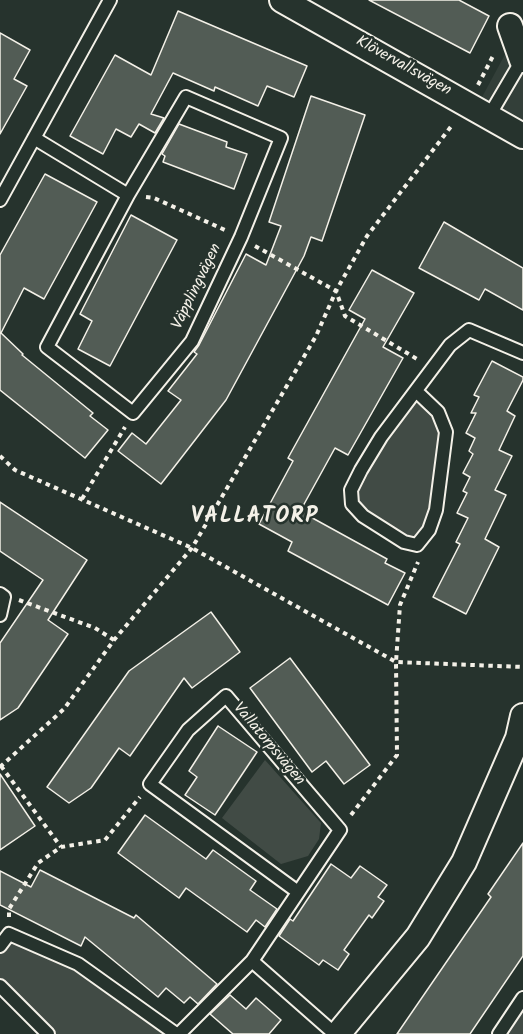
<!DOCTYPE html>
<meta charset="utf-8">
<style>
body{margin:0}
canvas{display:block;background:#26332d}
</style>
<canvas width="523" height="1034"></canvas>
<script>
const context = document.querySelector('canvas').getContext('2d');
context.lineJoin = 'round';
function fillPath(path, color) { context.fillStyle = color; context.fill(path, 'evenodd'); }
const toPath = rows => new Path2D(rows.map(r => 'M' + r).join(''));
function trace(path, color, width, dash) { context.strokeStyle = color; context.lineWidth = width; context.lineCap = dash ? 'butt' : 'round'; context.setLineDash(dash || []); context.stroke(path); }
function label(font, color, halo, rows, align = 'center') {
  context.font = font + ' Kalam,sans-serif'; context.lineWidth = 5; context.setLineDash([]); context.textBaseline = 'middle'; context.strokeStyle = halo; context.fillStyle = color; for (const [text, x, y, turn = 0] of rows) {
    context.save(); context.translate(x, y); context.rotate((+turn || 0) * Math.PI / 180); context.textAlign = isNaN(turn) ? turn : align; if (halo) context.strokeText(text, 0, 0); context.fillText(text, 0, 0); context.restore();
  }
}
fillPath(toPath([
 [523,21,523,121,481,99]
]), '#333f39');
fillPath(toPath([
 [416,391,446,432,436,510,417,545,352,504,361,470],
 [265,760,321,823,319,839,308,856,281,864,222,818],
 [9,934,78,964,176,1034,48,1034,0,986,0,946],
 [523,998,523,1034,499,1034]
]), '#414b45');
const building = toPath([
 [369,0,459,0,489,16,470,53,369,0],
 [178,11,307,66,294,97,267,86,258,106,215,87,214,91,173,73,151,114,164,118,155,133,139,124,131,137,116,129,103,154,70,136,115,55,151,75,178,11],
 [0,33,30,50,14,79,27,86,0,134,0,33],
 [311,96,365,115,322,241,311,237,304,256,226,400,161,484,118,451,132,433,146,444,181,400,168,391,197,354,194,352,199,345,246,254,266,265,281,226,269,222,311,96],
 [179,124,227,142,226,147,247,154,234,189,163,162,165,156,162,154,179,124],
 [45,174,97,202,44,299,24,288,1,333,23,354,22,355,93,413,90,416,108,430,85,458,0,390,0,255,45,174],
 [131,215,177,240,110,366,78,349,92,321,80,314,131,215],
 [444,222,523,268,523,310,485,289,479,300,419,268,444,222],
 [372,270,414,293,383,347,403,358,348,455,335,448,303,506,310,510,307,515,387,559,385,563,405,573,388,605,288,551,292,542,259,524,293,461,288,458,365,319,349,310,372,270],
 [492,361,523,377,523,380,507,411,515,416,499,450,512,456,495,490,506,495,485,539,499,547,466,614,433,597,460,544,456,542,468,518,457,513,467,493,463,491,470,477,463,473,473,454,469,451,475,438,466,433,476,413,471,413,479,397,474,395,492,361],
 [0,502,87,560,48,620,68,634,18,708,0,720,0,643,43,580,0,551,0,502],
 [211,612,240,652,192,688,184,678,130,756,119,748,91,788,69,803,47,787,129,671,211,612],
 [290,658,370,765,344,784,326,761,312,772,250,688,290,658],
 [218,726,257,752,215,815,185,795,197,777,189,771,218,726],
 [0,774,35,826,0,850,0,774],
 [145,815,206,859,213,850,256,881,250,890,277,909,265,927,256,920,247,932,186,888,179,898,118,853,145,815],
 [523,843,523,956,470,1034,397,1034,491,897,488,894,523,843],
 [331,864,351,878,360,866,387,885,378,897,384,901,372,918,369,915,344,950,349,954,338,970,323,960,319,965,279,936,290,919,293,921,331,864],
 [40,870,134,918,136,915,217,984,198,1004,190,997,184,1003,166,988,158,997,85,937,81,946,0,905,0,871,31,887,40,870],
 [230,995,246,1009,256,998,281,1020,269,1034,233,1034,210,1014,230,995]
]);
fillPath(building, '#525c55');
trace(building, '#f4f1e8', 1.5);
const lane = toPath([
 [489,116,522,60,523,61],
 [34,138,128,195,47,347,133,413,192,341,241,237,281,138,186,97,128,195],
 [0,200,110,0],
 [416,391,438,412,446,432,436,510,429,530,417,545,404,542,363,516,352,504,351,490,361,470,381,437,450,345,469,330,523,353],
 [0,594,4,597,0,615],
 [0,946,9,934,78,964,176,1034],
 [252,961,335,1034],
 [0,986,48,1034],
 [179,1034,252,961,340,830,226,696,188,730,150,784,298,892],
 [499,1034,523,998]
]);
const street = toPath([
 [282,0,523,136],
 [510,26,522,60],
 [338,1034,418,937,464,862,518,738,523,716]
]);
trace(lane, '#f4f1e8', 16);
trace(street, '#f4f1e8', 28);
trace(toPath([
 [478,85,494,54],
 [146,197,154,198,225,230],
 [255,246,336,291,345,316,417,359],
 [0,456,15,470,192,548,396,662,523,667],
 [82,499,125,427],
 [19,600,95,628,114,640],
 [1,766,61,847],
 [0,767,64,709,114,640,192,548,316,336,336,291,367,236,453,124],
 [351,815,397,755,396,662,400,605,418,562],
 [9,917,9,909,38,863,61,847,105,840,140,797]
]), '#f4f1e8', 4, [4.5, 4.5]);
trace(lane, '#26332d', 12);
trace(street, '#26332d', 24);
label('16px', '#f4f1e8', '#26332d', [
 ["Klövervallsvägen",403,67,29],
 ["Väpplingvägen",198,287,-64],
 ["Vallatorpsvägen",268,745,50]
]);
context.letterSpacing = '1.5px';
label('bold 22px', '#f4f1e8', '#26332d', [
 ["VALLATORP",255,518]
]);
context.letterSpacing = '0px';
</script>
